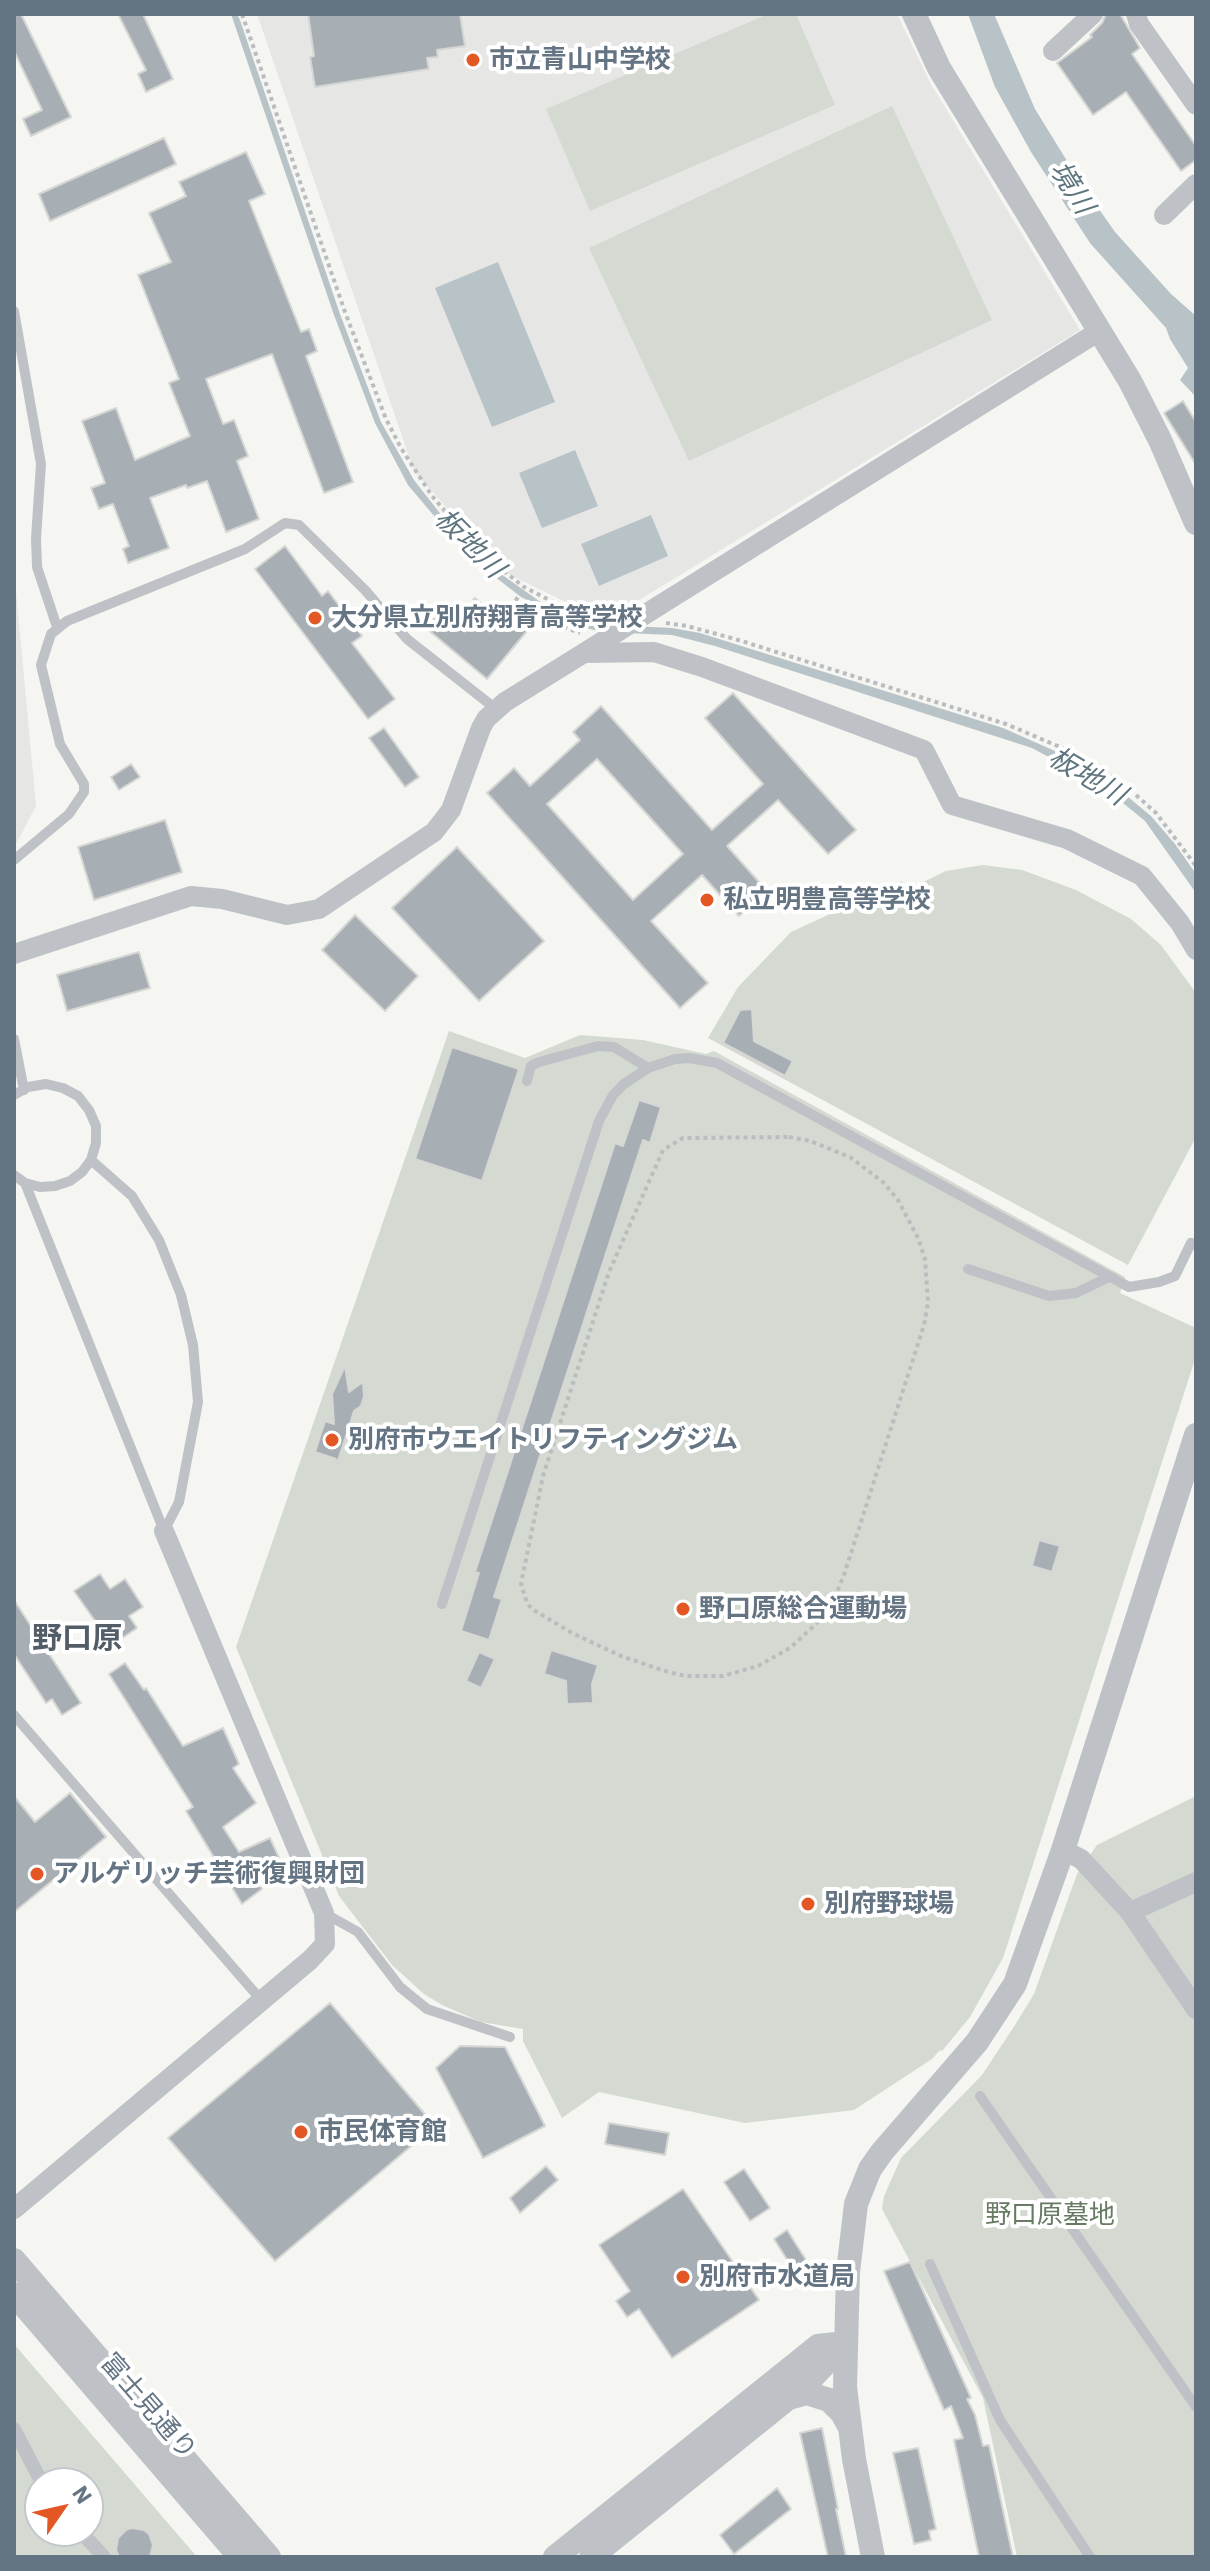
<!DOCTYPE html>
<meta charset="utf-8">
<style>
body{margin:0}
#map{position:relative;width:1210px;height:2571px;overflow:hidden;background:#f5f5f1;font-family:"IBM Plex Sans",sans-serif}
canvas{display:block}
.frame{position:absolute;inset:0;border:16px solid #647483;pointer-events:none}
.north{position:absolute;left:24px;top:2467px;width:80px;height:80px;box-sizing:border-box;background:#fff;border:2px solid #c1c7cd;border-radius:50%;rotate:56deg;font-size:22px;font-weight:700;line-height:32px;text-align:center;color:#647483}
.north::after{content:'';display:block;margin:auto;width:28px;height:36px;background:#e35724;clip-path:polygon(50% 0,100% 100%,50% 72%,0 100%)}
</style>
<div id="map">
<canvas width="1210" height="2571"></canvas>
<div class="frame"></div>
<div class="north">N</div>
</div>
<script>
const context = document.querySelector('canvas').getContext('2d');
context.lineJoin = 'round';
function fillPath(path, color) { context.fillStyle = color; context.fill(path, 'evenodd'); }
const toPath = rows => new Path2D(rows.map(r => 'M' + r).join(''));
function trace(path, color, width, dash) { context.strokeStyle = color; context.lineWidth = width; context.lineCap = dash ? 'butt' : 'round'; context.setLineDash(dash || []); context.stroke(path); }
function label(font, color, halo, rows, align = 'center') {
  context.font = font + ' "IBM Plex Sans","Noto Sans JP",sans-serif'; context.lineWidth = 8; context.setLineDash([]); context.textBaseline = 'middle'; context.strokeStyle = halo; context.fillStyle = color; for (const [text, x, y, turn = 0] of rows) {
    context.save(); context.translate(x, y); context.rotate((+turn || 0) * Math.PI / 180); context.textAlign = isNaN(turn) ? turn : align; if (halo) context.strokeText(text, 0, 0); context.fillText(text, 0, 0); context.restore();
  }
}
fillPath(toPath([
 [257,14,897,14,931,84,1080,330,605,621,502,571,414,471],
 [14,569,36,806,14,848]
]), '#e6e7e5');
fillPath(toPath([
 [768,14,796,14,835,105,590,211,546,109],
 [892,106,992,320,689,461,589,248],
 [983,865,1022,870,1076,890,1131,919,1161,945,1196,993,1196,1137,1128,1265,708,1038,738,987,791,932,902,881,907,890,946,871],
 [449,1031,525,1058,580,1035,643,1040,706,1054,714,1051,1125,1277,1120,1293,1196,1328,1196,1356,1003,1958,970,2017,942,2051,940,2050,932,2059,854,2110,745,2123,599,2092,562,2118,523,2041,523,2029,481,2022,442,2005,424,1994,392,1965,339,1896,236,1647],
 [1196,1796,1196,2557,1017,2557,983,2398,882,2209,884,2196,901,2158,982,2075,1015,2025,1034,1994,1077,1874,1097,1845],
 [14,2344,197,2557,14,2557],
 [40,2483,88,2483,88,2531,40,2531]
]), '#d4dad1');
fillPath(toPath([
 [231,14,237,14,240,20,340,314,381,422,414,480,457,535,484,562,542,603,575,617,612,625,672,628,700,633,1003,728,1073,759,1104,777,1151,816,1175,844,1196,874,1196,893,1145,821,1101,785,1032,748,715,646,672,635,603,632,572,625,521,597,467,555,408,485,375,423,334,315],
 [968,14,994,14,1035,109,1080,182,1115,232,1171,294,1196,316,1196,397,1180,380,1188,368,1170,339,1166,328,1090,243,1031,152,995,87],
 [498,262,555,402,492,427,435,288],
 [575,450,598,506,542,528,519,473],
 [651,515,668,556,599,586,581,544]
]), '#b8c3c8');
const building = toPath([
 [14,14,21,14,71,117,31,136,23,119,42,110,14,51,14,14],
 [118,14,143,14,173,79,146,92,138,74,146,70,118,14],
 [308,14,460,14,465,46,437,50,438,57,427,58,429,69,315,87,310,57,314,56,308,14],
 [1106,14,1120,14,1140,48,1132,54,1196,146,1196,160,1181,171,1126,92,1093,115,1057,63,1092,37,1090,35,1102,23,1106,14],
 [164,138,176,164,50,221,39,194,164,138],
 [246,152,265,194,249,201,301,332,309,329,317,351,306,356,353,482,324,493,272,354,206,379,223,424,234,420,248,456,237,461,259,519,226,532,207,481,187,488,186,485,150,498,169,548,128,563,123,549,129,546,113,504,99,509,91,488,105,483,82,421,116,408,135,460,190,436,169,383,179,379,138,275,171,262,149,213,186,196,179,182,246,152],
 [1183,401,1196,422,1196,465,1164,413,1183,401],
 [285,546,322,596,328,591,362,636,352,643,395,699,368,719,255,569,285,546],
 [475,598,490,611,496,605,527,631,487,679,426,628,446,605,459,616,475,598],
 [733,693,856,830,828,854,778,800,727,846,767,891,739,916,702,875,651,921,708,983,680,1008,487,793,514,768,530,786,580,740,573,732,601,706,712,830,763,784,705,718,733,693],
 [597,759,683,854,633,900,547,804,597,759],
 [384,728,419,777,405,787,369,738,384,728],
 [131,764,140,777,119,790,111,777,131,764],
 [165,820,182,872,94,900,78,847,165,820],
 [457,847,544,941,479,1001,392,908,457,847],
 [355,915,418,976,385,1011,322,950,355,915],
 [139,952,150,988,67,1011,57,975,139,952],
 [752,1009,754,1041,793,1061,785,1076,723,1043,740,1010,752,1009],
 [452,1047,519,1069,482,1181,415,1159,452,1047],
 [639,1100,661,1107,650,1143,643,1140,494,1597,502,1599,489,1640,461,1631,479,1573,475,1572,615,1143,623,1146,639,1100],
 [345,1366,349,1392,363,1382,364,1396,361,1406,354,1411,337,1464,336,1459,315,1452,325,1421,334,1424,332,1394,345,1366],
 [1039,1540,1060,1546,1052,1572,1032,1566,1039,1540],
 [100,1574,110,1589,125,1579,143,1607,129,1616,137,1628,112,1645,74,1591,100,1574],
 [14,1600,81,1703,62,1715,52,1699,46,1703,14,1654,14,1600],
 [551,1650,598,1665,592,1684,593,1703,567,1704,566,1681,544,1674,551,1650],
 [479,1652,495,1659,481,1688,466,1681,479,1652],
 [125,1663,144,1690,146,1688,183,1746,223,1728,239,1764,233,1768,256,1803,223,1827,239,1852,270,1838,280,1860,255,1878,262,1889,242,1904,186,1811,193,1807,109,1674,125,1663],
 [70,1793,106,1837,14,1912,14,1796,35,1822,70,1793],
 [330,2003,435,2126,275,2261,168,2138,330,2003],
 [460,2046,505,2047,545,2126,483,2158,436,2068,460,2046],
 [609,2123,669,2133,665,2155,605,2144,609,2123],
 [546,2166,558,2180,520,2213,510,2198,546,2166],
 [744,2169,770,2208,750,2221,724,2182,744,2169],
 [683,2189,759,2300,672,2358,639,2309,627,2317,616,2301,630,2291,599,2245,683,2189],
 [787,2230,808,2263,795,2272,774,2239,787,2230],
 [910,2262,971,2398,967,2399,975,2415,983,2446,989,2445,1013,2557,979,2557,954,2440,963,2438,951,2406,944,2410,884,2271,910,2262],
 [822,2428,838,2509,836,2509,846,2557,828,2557,800,2433,822,2428],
 [918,2448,936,2529,929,2531,931,2540,914,2544,893,2453,918,2448],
 [777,2488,791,2509,734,2554,720,2535,777,2488],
 [131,2528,144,2530,149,2534,153,2545,150,2557,119,2557,116,2550,118,2538,126,2530,131,2528]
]);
fillPath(building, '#a7afb5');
trace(building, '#d6d7d4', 2);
trace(toPath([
 [242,14,345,312,386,419,401,448,432,496,481,553,524,587,557,604,587,616,601,618],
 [515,598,557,625],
 [666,623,687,626,735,639,1006,724,1060,747,1099,767,1126,786,1156,813,1196,866],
 [556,624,580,633],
 [789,1137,810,1141,850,1157,884,1183,898,1200,918,1238,925,1259,928,1303,924,1325,844,1575,837,1592,817,1623,790,1648,758,1666,723,1676,686,1676,668,1672,621,1656,572,1633,532,1609,527,1603,521,1584,543,1476,609,1272,663,1150,683,1138,789,1137]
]), '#babcbf', 4, [4, 4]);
trace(toPath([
 [14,311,41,464,36,538,37,567,57,627],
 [14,860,69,814,84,792,84,784,60,744,41,665,51,634,67,621,245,549,285,523,299,525,365,590,407,639,496,709],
 [14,1039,24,1090],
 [527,1081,531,1066,539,1062,598,1046,614,1047,648,1068],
 [14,1095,28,1087,46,1084,63,1088,78,1096,89,1110,96,1126,96,1143,91,1160,82,1172,70,1181,55,1186,40,1187,25,1183,14,1175],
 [91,1160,132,1196,159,1240,181,1295,193,1345,198,1402,179,1502,164,1531],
 [25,1183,164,1531],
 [968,1269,1049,1296,1076,1293,1109,1277],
 [442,1604,599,1121,613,1095,624,1084,648,1068,675,1059,689,1058,717,1063,1129,1287,1159,1282,1175,1276,1191,1243,1196,1245],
 [14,1715,262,2001],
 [324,1913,358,1932,400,1987,427,2009,510,2037],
 [980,2096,1196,2407],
 [930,2264,1000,2420,1090,2557]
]), '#bec2c6', 10);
trace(toPath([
 [14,2429,42,2483],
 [80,2531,104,2557]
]), '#bec2c6', 14);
trace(toPath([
 [1136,14,1139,24,1196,105],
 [1053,51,1093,14],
 [1164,215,1196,184],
 [660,605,1101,330],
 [14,954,191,896,222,899,287,915,319,909,434,832,451,810,481,728,486,719,505,702,584,653,654,652,702,667,924,750,952,805,1067,839,1142,876,1180,923,1196,950],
 [1063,1850,1081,1859,1130,1912,1196,1882],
 [1130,1912,1196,2009],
 [14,2209,310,1960,325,1944,324,1913,164,1531]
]), '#bec2c6', 20);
trace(toPath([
 [914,14,939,68,1130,381,1160,440,1196,523],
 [14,2260,269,2557],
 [14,2294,240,2557],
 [789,2398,807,2393,829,2400,842,2413,848,2424],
 [555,2557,818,2346,845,2343],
 [591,2557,807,2383,845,2343],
 [873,2557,854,2459,845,2387,848,2272,856,2204,870,2169,882,2152,977,2042,1015,1984,1063,1850,1196,1435]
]), '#bec2c6', 24);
trace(toPath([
 [584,653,660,605]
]), '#bec2c6', 20);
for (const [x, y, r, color] of [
 [473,60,8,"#e35724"],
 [315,618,8,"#e35724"],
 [707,900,8,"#e35724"],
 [332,1440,8,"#e35724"],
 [683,1609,8,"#e35724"],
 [37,1874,8,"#e35724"],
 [808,1904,8,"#e35724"],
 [301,2132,8,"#e35724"],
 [683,2277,8,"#e35724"]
]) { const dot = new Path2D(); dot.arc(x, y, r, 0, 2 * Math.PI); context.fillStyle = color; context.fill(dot); trace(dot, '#fff', 3); }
label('bold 26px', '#647483', '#fff', [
 ["市立青山中学校",489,60],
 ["大分県立別府翔青高等学校",331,618],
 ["私立明豊高等学校",723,900],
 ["別府市ウエイトリフティングジム",348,1440],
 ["野口原総合運動場",699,1609],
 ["アルゲリッチ芸術復興財団",53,1874],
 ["別府野球場",824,1904],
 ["市民体育館",317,2132],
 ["別府市水道局",699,2277]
], 'left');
label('26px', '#677a63', '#fff', [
 ["野口原墓地",1050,2215]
]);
label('26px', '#647483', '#fff', [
 ["富士見通り",148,2407,49]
]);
label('italic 28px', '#5f767f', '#fff', [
 ["境川",1071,188,58],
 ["板地川",469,544,45],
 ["板地川",1087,777,31]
]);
label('bold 30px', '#525d68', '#fff', [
 ["野口原",77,1639]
]);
</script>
